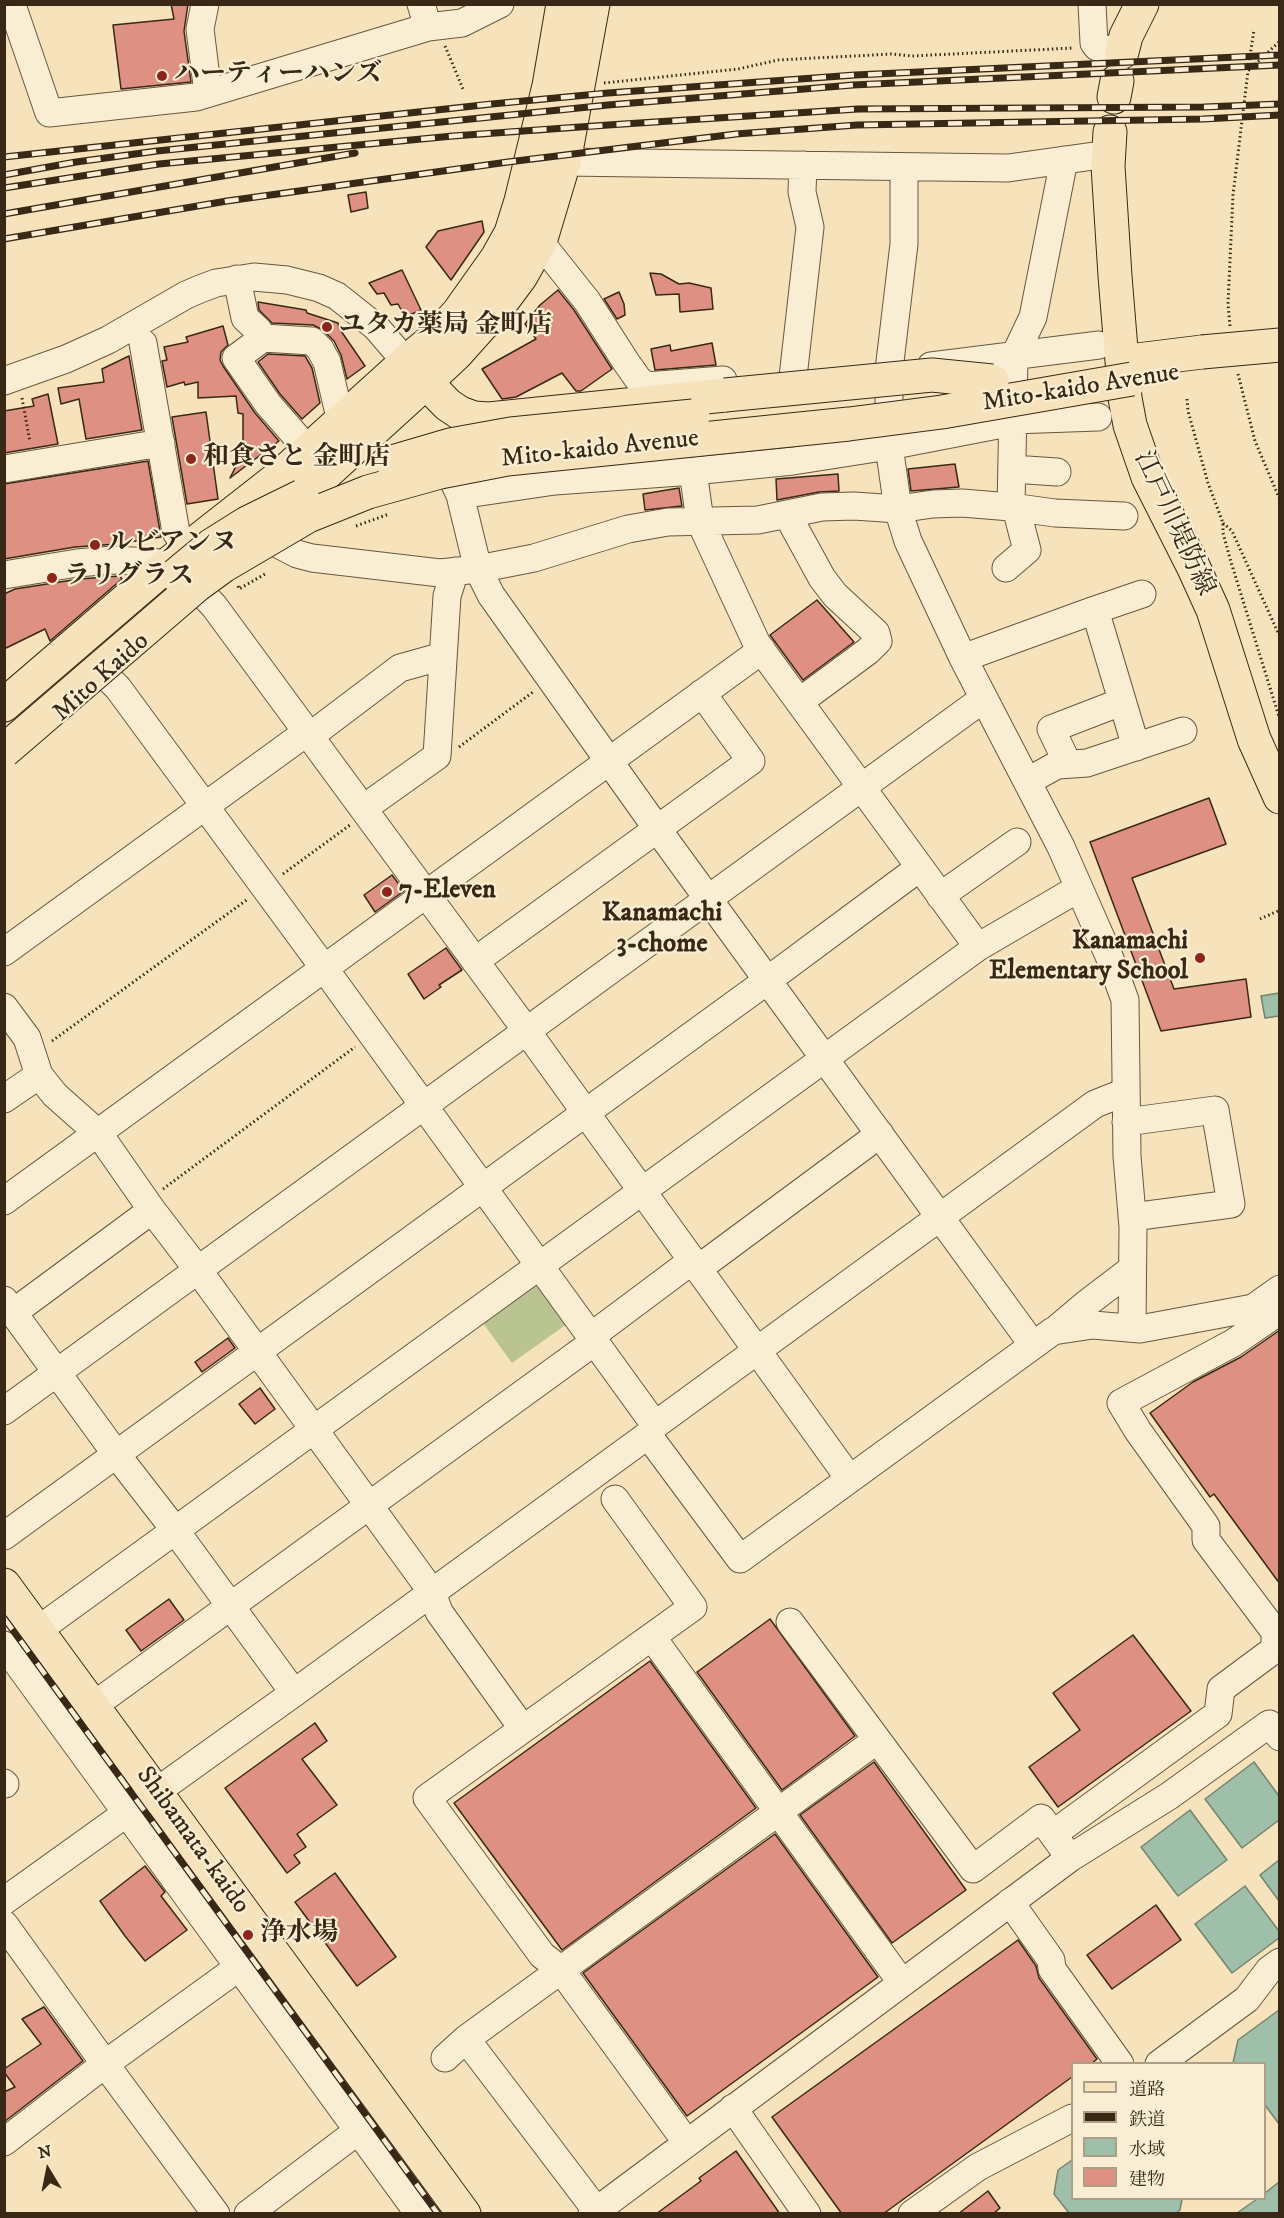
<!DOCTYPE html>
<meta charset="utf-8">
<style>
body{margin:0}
#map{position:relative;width:1284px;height:2218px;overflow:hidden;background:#f6e3bb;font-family:"IM FELL DW Pica","Noto Serif JP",serif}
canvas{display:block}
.frame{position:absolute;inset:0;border:6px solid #382815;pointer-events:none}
.legend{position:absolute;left:1071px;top:2062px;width:195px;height:138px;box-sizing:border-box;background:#f9edd3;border:2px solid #ac9e87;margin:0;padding:8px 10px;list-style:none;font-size:18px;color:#382815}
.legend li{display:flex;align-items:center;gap:12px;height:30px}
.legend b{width:30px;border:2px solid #ac9e87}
.north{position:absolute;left:18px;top:2140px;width:60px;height:60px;-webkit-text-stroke:4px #f9edd3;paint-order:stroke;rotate:350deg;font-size:16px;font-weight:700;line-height:24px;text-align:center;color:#382815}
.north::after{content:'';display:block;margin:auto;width:21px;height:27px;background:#382815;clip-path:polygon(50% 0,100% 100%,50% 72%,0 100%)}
</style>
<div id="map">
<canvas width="1284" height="2218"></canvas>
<div class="frame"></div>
<ul class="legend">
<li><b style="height:8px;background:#f6e3bb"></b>道路</li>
<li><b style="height:8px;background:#382815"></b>鉄道</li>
<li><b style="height:16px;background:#9ebfaa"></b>水域</li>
<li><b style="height:16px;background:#de9182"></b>建物</li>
</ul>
<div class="north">N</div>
</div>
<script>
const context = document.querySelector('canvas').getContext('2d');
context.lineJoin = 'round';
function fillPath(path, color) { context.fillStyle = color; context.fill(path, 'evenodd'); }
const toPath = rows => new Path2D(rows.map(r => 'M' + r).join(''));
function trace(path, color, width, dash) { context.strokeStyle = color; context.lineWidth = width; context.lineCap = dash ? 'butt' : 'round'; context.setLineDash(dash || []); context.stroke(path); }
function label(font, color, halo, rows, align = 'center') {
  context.font = font + ' "IM FELL DW Pica","Noto Serif JP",serif'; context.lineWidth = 4.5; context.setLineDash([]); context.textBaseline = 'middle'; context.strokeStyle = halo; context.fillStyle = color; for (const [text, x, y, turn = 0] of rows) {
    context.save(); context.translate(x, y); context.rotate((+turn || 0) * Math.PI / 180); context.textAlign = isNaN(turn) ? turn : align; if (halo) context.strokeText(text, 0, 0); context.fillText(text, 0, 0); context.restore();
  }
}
fillPath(toPath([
 [540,1274,574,1319,512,1363,480,1319]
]), '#bac492');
const water = toPath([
 [1279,993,1279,1016,1265,1018,1261,996,1279,993],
 [1254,1762,1279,1796,1279,1820,1242,1848,1205,1799,1254,1762],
 [1190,1810,1227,1860,1178,1896,1141,1847,1190,1810],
 [1279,1860,1279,1901,1260,1875,1279,1860],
 [1245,1886,1279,1931,1279,1938,1232,1973,1195,1924,1245,1886],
 [1279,2010,1279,2124,1265,2105,1264,2064,1233,2063,1238,2040,1279,2010],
 [1072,2160,1072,2198,1182,2199,1180,2210,1175,2214,1069,2213,1054,2194,1058,2170,1072,2160],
 [1279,2182,1279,2213,1237,2213,1257,2199,1264,2198,1265,2193,1279,2182]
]);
fillPath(water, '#9ebfaa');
trace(water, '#75836e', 1.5);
const building = toPath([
 [171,4,188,4,184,31,191,82,121,89,113,25,174,19,171,4],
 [366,192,368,208,351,212,348,195,366,192],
 [482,221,484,232,451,280,426,247,438,231,482,221],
 [402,270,421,310,405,317,398,304,391,305,384,293,377,294,369,283,402,270],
 [650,273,661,274,679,284,689,283,711,288,713,309,680,312,679,294,656,295,650,273],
 [558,290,574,310,612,369,581,391,576,391,562,373,516,397,502,399,482,369,536,339,525,324,540,305,558,290],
 [619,292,624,304,625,315,617,319,604,299,619,292],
 [258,302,306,310,307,313,338,323,339,328,365,366,347,379,341,355,334,341,323,330,313,325,272,323,259,310,258,302],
 [223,326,228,345,221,352,220,360,223,366,255,413,279,441,230,478,243,452,243,414,238,413,236,396,198,398,198,382,185,385,184,382,167,387,162,361,167,360,164,347,188,342,186,337,223,326],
 [712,343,716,365,655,370,651,349,670,345,671,351,712,343],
 [268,354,305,356,312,368,320,403,302,419,280,394,258,362,268,354],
 [129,356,142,430,86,439,79,399,61,404,58,388,104,382,102,369,129,356],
 [48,394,58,444,4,453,4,411,34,406,32,399,48,394],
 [206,412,218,499,187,504,172,417,206,412],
 [148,461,161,537,117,544,75,547,4,559,4,484,148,461],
 [955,464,959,487,911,491,908,469,955,464],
 [838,474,839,491,819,492,777,500,776,479,838,474],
 [679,488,682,506,645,510,643,494,679,488],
 [120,576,122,579,50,641,45,629,4,649,4,594,15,589,79,579,120,576],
 [817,600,854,642,803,680,770,635,817,600],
 [1209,798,1226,844,1132,878,1174,989,1246,979,1251,1017,1161,1031,1090,842,1209,798],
 [392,875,404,891,375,912,364,895,392,875],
 [446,948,462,970,439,985,441,987,424,999,408,974,446,948],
 [1280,1330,1280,1584,1214,1494,1210,1497,1150,1413,1193,1382,1241,1357,1280,1330],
 [228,1338,235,1348,202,1372,195,1362,228,1338],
 [260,1388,275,1409,255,1424,239,1404,260,1388],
 [169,1599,184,1620,141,1651,126,1630,169,1599],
 [770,1619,855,1736,782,1790,697,1672,770,1619],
 [1133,1635,1191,1711,1058,1807,1029,1767,1080,1730,1053,1693,1133,1635],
 [650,1661,756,1808,562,1950,454,1803,650,1661],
 [315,1723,327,1741,302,1759,337,1805,297,1834,306,1847,294,1855,300,1863,287,1873,225,1788,315,1723],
 [874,1762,966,1890,892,1943,800,1815,874,1762],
 [775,1834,878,1977,687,2116,583,1973,775,1834],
 [145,1866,165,1892,161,1896,187,1930,145,1961,125,1936,100,1901,145,1866],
 [335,1873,396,1957,357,1986,295,1902,335,1873],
 [1156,1905,1181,1940,1112,1989,1087,1955,1156,1905],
 [1018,1940,1036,1966,1039,1978,1097,2059,1091,2064,1072,2064,1072,2077,883,2214,842,2214,772,2117,1018,1940],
 [44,2007,83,2061,4,2122,4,2092,15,2087,4,2072,4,2069,41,2044,22,2019,44,2007],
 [736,2151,780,2214,656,2214,701,2181,699,2178,736,2151],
 [988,2191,1000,2208,993,2214,958,2214,988,2191]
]);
fillPath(building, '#de9182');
trace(building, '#382815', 1.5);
const minor = toPath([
 [205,4,200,29,208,93],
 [421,4,428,27],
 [1092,4,1094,43,1097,47,1104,49,1122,50],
 [14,11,49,113,196,97,428,27,462,23,500,4],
 [564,162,1008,168,1108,154],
 [904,167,904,244,889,370,889,446,898,509,908,541,963,658,1061,847,1109,956,1125,1000,1127,1156,1133,1227,1132,1328],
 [540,242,587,301,626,362,638,379,646,386,723,380],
 [237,279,245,318,258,330,263,338,236,358,268,404,309,451],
 [263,338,312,341,320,349,327,362,341,422],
 [143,343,176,532,187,549],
 [931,366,1099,345],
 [793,377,810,227,802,192,803,165],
 [4,381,66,359,108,340,186,295,200,289,216,283,254,277,287,280,319,288,337,296,376,327,406,362],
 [1013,420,1098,417],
 [4,469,161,443],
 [1012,469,1057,472],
 [693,471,700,521,757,644,978,947],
 [453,480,460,495,478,569,491,595,658,830,1033,1345],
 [460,495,555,481,693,471,793,461,889,446,1013,422],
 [1011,507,1055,513,1124,516],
 [788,516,822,578,835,595,876,633,878,641,868,651,799,702],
 [276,543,297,554,312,558,440,573,478,569,534,558,628,529,668,522,758,520,822,507,854,506,898,509,933,504,962,503,1011,507,1014,357,1033,317,1064,160],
 [1006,568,1027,550,1016,508],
 [4,575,77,563,113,560,153,562,167,565,199,590,214,606,526,1030,849,1478],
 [1095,610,1142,594],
 [963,658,1095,610,1136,747],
 [106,676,118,688,324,968,655,1425],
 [310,736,400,668,443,656],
 [1058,765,1087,763,1183,731],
 [1028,781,1066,760,1051,729,1121,702],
 [364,808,437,756,447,596,455,571],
 [940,896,1017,842],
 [4,952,307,732],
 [475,961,751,761,702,693],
 [4,1007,27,1038,39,1075,55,1095,99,1134,152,1210,198,1270,432,1592,439,1612,523,1729],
 [4,1099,39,1075],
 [1126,1122,1215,1110,1231,1204,1132,1217],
 [4,1201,762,650],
 [699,1268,880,1134],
 [4,1300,116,1454,175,1530,294,1693],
 [14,1312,152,1210],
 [1054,1331,1086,1304,1132,1269],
 [590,1337,693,1260],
 [4,1411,983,699],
 [648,1435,740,1559,1053,1331,1093,1325,1140,1329,1253,1308,1280,1289],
 [615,1499,693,1607,427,1798,542,1955,561,1970,687,2143],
 [4,1536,768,980,919,868],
 [790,1622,973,1869,1041,1818,1070,1858,1169,1796,1269,1724,1280,1737],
 [38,1630,978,947,1079,888],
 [1275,1632,1206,1540,1206,1526,1138,1431,1121,1403,1233,1343,1280,1311],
 [652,1637,902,1983],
 [4,1645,419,2214],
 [93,1706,594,1342],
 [4,1783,5,1784],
 [1053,1834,1218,1714,1221,1689,1275,1649,1275,1632,1280,1629],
 [4,1901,294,1693,648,1435,655,1425,1095,1104,1125,1092],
 [1010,1902,1051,1960,1052,1969,1120,2064],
 [4,1924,105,2064,216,2214],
 [466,2039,596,2210],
 [445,2058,466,2039,877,1740],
 [1159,2064,1247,1999,1269,1970,1280,1962],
 [733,2108,807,2214],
 [4,2142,105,2064,239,1967],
 [248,2214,359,2130],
 [592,2214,1070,1858],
 [912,2214,978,2167,1072,2118]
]);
const major = toPath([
 [1122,52,1126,36,1142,4],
 [1114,97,1117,81],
 [1110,132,1108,166,1115,276,1125,398,1130,425,1148,477,1193,566,1213,610,1254,739,1280,797],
 [406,362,435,338,458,313,497,258,511,233,521,201,549,86,563,4],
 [425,383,456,354,498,307,521,276,540,242,564,162,593,4],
 [4,1585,464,2214]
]);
const highway = toPath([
 [1129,361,1202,352],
 [280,515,425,383],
 [4,705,167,565,278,478,406,362,448,405,460,413,474,418,489,419,725,395]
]);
trace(minor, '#68573e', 29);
trace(major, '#382815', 35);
trace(highway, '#382815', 35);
trace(toPath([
 [445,46,463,89],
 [1248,69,1254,30],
 [604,83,738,69,778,60,891,54,912,56,1073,48],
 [1230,326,1228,304,1233,195,1248,71,1280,41],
 [1238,374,1255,441,1280,500],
 [22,398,30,442],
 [1187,399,1188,411,1208,483,1223,523,1223,533,1231,562,1280,720],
 [1223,523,1232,531,1280,637],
 [356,526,389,514],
 [459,747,533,692],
 [283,874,350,825],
 [1260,919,1280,910],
 [52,1041,248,899],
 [163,1189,355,1047]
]), '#382815', 3, [1.5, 3]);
trace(minor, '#f9edd3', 27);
trace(major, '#f6e3bb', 33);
trace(highway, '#f6e3bb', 33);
const rail = toPath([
 [4,157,492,104,608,93,855,75,1280,55],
 [4,175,76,162,157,151,608,105,853,85,1280,65],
 [4,188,159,164,453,136,608,125,858,109,1204,107,1280,104],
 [4,214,355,153],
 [4,239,227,201,508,162,736,134,857,125,1203,119,1280,115],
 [4,1618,438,2214]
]);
trace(rail, '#382815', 7);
trace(rail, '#f9edd3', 4.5, [14]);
const highwayBridge = toPath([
 [1202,352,1280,345],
 [725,395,932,375,992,381],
 [392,462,450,445,511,434,693,416],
 [176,575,212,545,247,523,302,496],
 [4,751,197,585,223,566,308,516,368,492,440,472,507,459,849,424,942,412,1132,379]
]);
trace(highwayBridge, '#382815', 35, []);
trace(toPath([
 [238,586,239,589,265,574,264,572]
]), '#382815', 3, [1.5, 3]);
trace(highwayBridge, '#f6e3bb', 33);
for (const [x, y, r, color] of [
 [162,76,6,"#8f2418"],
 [327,327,6,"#8f2418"],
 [191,459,6,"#8f2418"],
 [95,545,6,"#8f2418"],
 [52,578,6,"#8f2418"],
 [387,892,6,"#8f2418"],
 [1200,958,6,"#8f2418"],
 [248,1935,6,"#8f2418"]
]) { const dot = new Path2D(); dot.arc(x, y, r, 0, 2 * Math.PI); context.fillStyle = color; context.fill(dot); trace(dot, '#f9edd3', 2); }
label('bold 26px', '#382815', '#f9edd3', [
 ["ハーティーハンズ",174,76],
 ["ユタカ薬局 金町店",339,327],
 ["和食さと 金町店",203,459],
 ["ルビアンヌ",107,545],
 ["ラリグラス",64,578],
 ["7-Eleven",399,892],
 ["Kanamachi",1188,943,"right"],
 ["Elementary School",1188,973,"right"],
 ["浄水場",260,1935]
], 'left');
label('26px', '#382815', '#f9edd3', [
 ["Mito-kaido Avenue",1081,389,-9],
 ["Mito-kaido Avenue",600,450,-6],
 ["江戸川堤防線",1173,524,65],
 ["Mito Kaido",102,678,-42],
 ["Shibamata-kaido",192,1841,54]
]);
label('bold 27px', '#382815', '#f9edd3', [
 ["Kanamachi",662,914],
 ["3-chome",662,945]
]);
</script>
